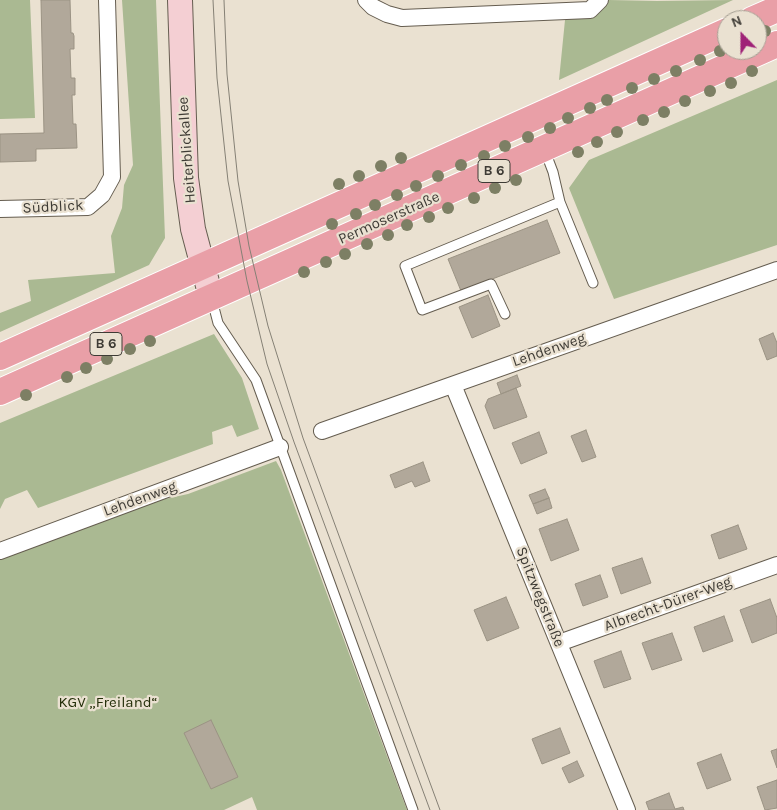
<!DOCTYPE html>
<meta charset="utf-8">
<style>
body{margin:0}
#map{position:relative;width:777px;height:810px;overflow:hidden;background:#eae1d1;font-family:Karla,sans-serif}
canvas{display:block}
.north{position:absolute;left:717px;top:10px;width:50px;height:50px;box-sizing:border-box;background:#eae1d1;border:1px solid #a59f93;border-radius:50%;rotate:338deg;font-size:14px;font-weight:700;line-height:20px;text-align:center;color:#3e3b35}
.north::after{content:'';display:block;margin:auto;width:18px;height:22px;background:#9f2277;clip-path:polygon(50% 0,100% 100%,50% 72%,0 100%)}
</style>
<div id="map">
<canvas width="777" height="810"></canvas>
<div class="north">N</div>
</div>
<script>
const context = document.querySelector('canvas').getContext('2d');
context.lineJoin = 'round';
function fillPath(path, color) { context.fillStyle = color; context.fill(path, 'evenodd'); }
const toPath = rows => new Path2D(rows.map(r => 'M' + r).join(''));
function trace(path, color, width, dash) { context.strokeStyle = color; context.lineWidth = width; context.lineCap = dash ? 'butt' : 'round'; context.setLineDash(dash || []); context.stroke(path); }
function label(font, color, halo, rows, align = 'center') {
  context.font = font + ' Karla,sans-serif'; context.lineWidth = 4.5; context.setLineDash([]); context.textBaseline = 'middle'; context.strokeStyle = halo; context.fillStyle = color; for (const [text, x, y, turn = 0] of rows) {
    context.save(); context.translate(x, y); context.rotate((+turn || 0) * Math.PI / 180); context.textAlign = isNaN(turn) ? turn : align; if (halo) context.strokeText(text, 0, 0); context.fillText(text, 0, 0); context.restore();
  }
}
fillPath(toPath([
 [0,0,30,0,35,118,0,119],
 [122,0,156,0,165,238,149,265,0,332,0,313,31,301,28,280,115,273,111,236,122,208,124,185,133,165],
 [609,0,657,1,733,0,559,80,565,20,597,13],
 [777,80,777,245,614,299,569,188,589,160],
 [214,334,242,378,259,429,237,437,232,425,212,432,213,444,38,508,27,490,5,499,0,509,0,423],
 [276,461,281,470,407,810,257,810,252,797,224,810,0,810,0,559,151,502,188,494]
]), '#aab992');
const building = toPath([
 [41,0,70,0,71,33,73,33,74,36,74,49,70,49,71,78,75,78,75,95,72,95,73,124,76,124,77,148,36,149,36,161,0,162,0,134,44,133,41,0],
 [547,220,560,253,461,291,448,259,547,220],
 [488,295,500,326,472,338,459,307,488,295],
 [773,333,777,343,777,356,767,360,759,339,773,333],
 [517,375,521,386,501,394,497,383,517,375],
 [516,388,527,417,494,429,485,406,488,399,516,388],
 [586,430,596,457,582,462,571,436,586,430],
 [539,432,547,453,521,464,512,443,539,432],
 [423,462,430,481,415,487,412,481,395,488,390,475,423,462],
 [545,489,549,498,533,504,529,495,545,489],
 [549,498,552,508,537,514,533,504,549,498],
 [567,519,579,550,551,561,539,529,567,519],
 [738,525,747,549,719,559,711,535,738,525],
 [642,558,651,583,621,594,612,568,642,558],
 [600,575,608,597,583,606,575,584,600,575],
 [506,597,519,628,487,641,474,610,506,597],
 [770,599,777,618,777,633,752,643,740,610,770,599],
 [724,616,733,641,703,652,694,627,724,616],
 [672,633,682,660,652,670,642,643,672,633],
 [621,651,631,679,604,688,594,661,621,651],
 [211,720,238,777,211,789,184,733,211,720],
 [560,728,570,753,542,764,532,739,560,728],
 [777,749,777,768,771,751,777,749],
 [721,754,731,780,707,789,697,763,721,754],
 [577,761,584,776,569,783,562,768,577,761],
 [777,780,777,808,765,810,757,787,777,780],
 [669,793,675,809,683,807,684,810,649,810,646,802,669,793]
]);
fillPath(building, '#b1a89a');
trace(building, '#9b9384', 1);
const lane = toPath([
 [545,151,553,172,560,202,593,283],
 [212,300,218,323,256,380,413,810],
 [505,314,491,284,422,310,405,266,560,202]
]);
const street = toPath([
 [366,0,373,7,387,14,402,18,590,10,600,0],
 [0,209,88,207,102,195,112,177,107,0],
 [453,385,627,810],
 [322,431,777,270],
 [0,551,280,447],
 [559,643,777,565]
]);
const secondary = toPath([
 [180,0,186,178,193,229,211,297]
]);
const primary = toPath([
 [752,20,777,9],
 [0,357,727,31],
 [0,392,777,44]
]);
trace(lane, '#655d50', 11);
trace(street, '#655d50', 18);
trace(secondary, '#655d50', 26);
trace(primary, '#fff', 28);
trace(lane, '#fff', 9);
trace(street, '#fff', 16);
trace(secondary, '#f4cfd3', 24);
trace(primary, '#e99fa7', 26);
trace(toPath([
 [213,0,217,78,228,181,247,281,267,364,294,442,430,810],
 [224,0,227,74,238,181,249,246,268,326,303,438,440,810]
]), '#858075', 1);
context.fillStyle = '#7d7f64';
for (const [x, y] of [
 [765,31],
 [720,51],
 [700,60],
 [676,71],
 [752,71],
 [654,79],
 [731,83],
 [632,88],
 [710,91],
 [607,100],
 [685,101],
 [590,108],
 [664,112],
 [568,118],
 [643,120],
 [550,128],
 [617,132],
 [528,137],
 [597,142],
 [505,146],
 [578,152],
 [484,156],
 [401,158],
 [461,165],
 [381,166],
 [359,176],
 [438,176],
 [516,180],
 [339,184],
 [416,186],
 [495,188],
 [397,195],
 [474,198],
 [375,205],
 [448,208],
 [356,214],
 [429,217],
 [332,224],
 [407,225],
 [388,235],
 [367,244],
 [345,254],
 [326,262],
 [304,272],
 [150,341],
 [130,349],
 [107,359],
 [86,368],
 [67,377],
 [26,395]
]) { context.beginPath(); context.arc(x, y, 6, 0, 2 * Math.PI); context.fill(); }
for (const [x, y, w] of [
 [494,171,32],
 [106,344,32]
]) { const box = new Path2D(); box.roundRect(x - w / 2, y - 11.5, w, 23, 4); context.fillStyle = '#eae1d1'; context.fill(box); trace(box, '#3e3b35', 1); }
label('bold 14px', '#3e3b35', null, [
 ["B 6",494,171],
 ["B 6",106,344]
]);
label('15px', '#3e3b35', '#eae1d1', [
 ["Heiterblickallee",187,150,-94],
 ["Südblick",53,207,-3],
 ["Permoserstraße",389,218,-24],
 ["Lehdenweg",549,350,-19],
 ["Lehdenweg",140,499,-20],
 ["Spitzwegstraße",540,597,68],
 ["Albrecht-Dürer-Weg",668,604,-20]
]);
label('15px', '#242f0a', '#eae1d1', [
 ["KGV „Freiland“",108,703]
]);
</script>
